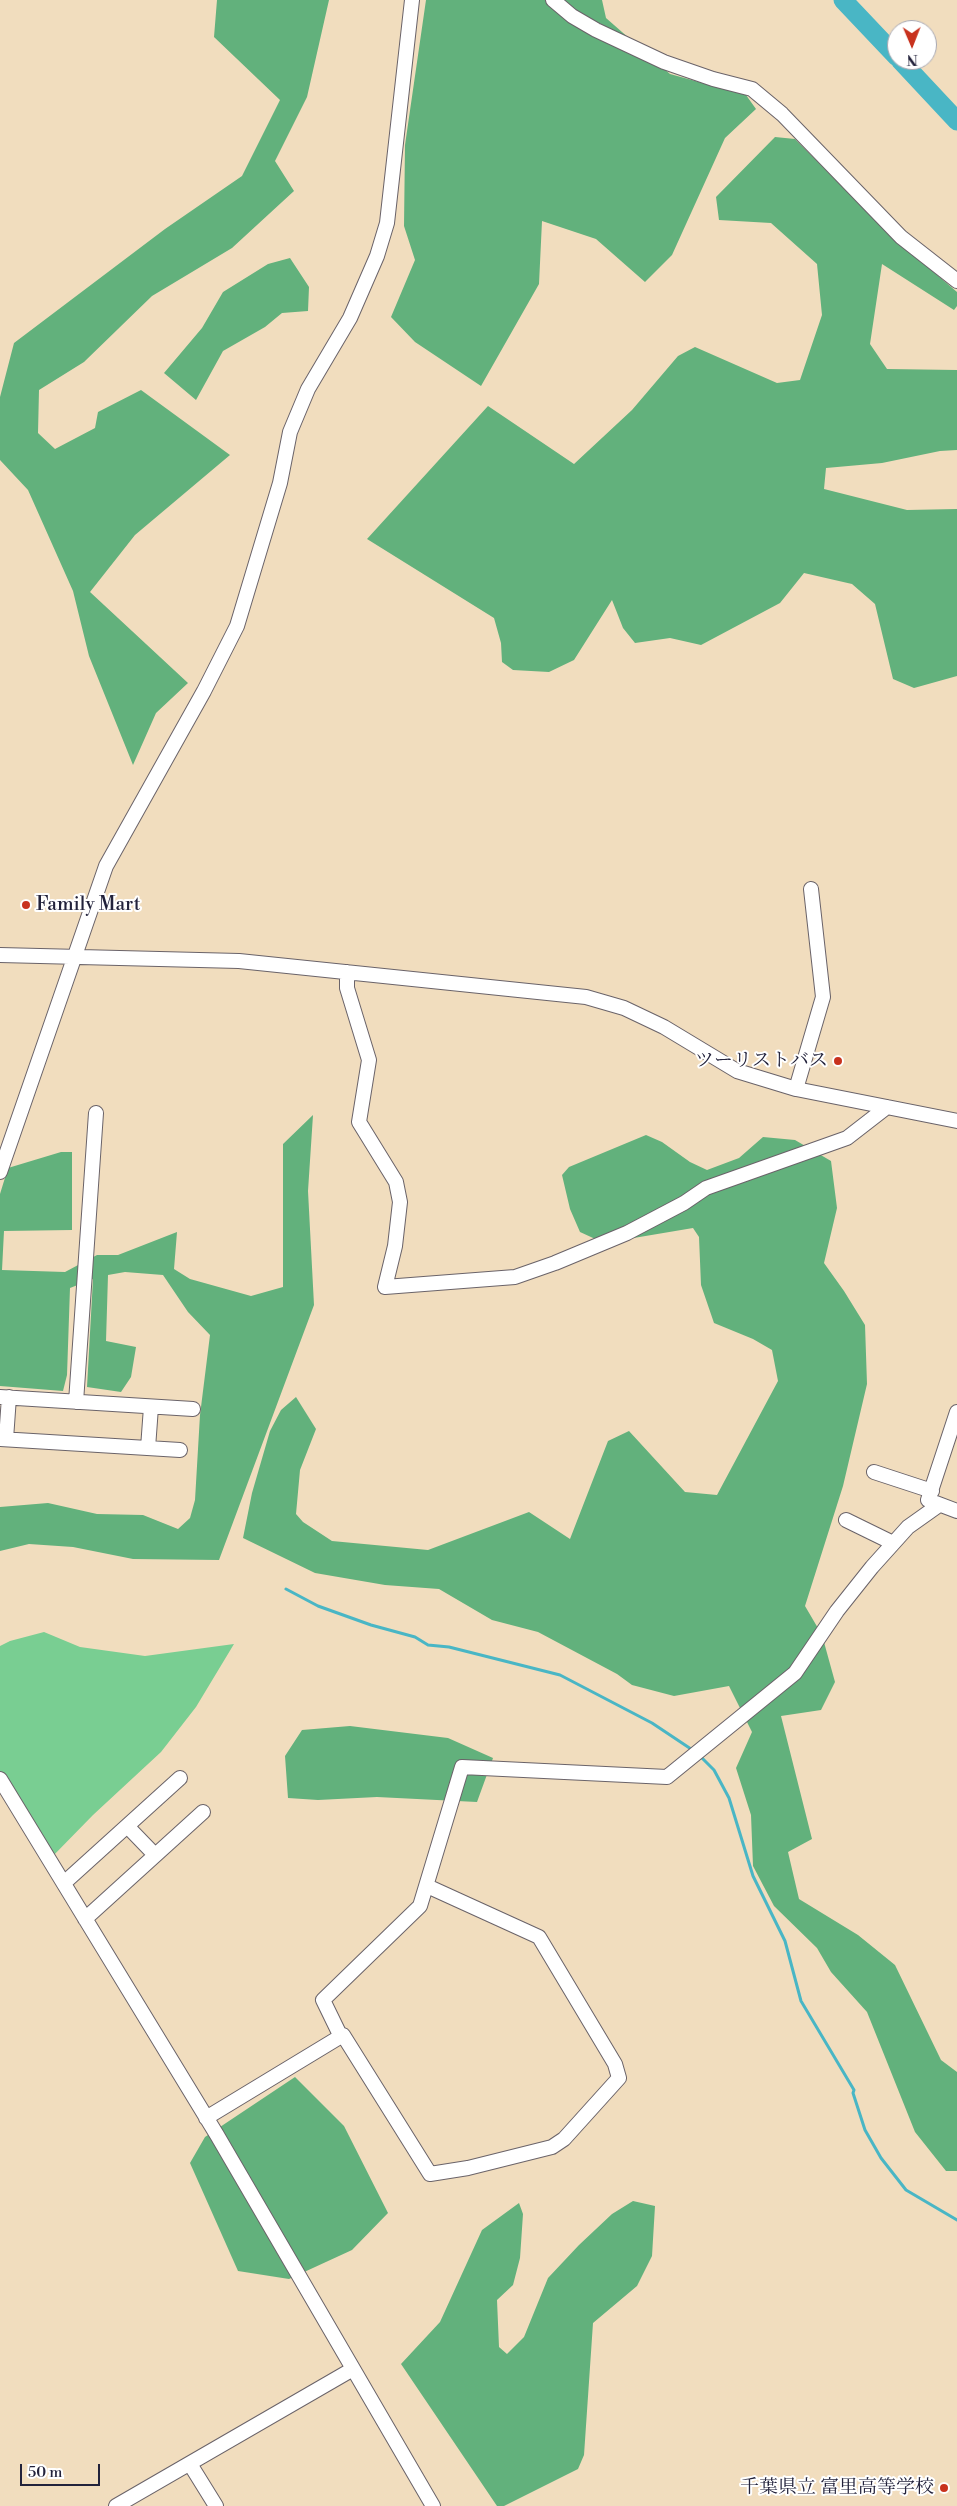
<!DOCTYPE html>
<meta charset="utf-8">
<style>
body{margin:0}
#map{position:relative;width:957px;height:2506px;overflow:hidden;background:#f1ddbe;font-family:"Libre Bodoni",serif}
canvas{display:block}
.north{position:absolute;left:887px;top:20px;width:50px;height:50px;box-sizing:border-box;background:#fff;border:1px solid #a7a7b1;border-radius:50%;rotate:179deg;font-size:14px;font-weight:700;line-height:20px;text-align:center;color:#22223b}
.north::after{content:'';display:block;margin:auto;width:18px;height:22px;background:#c8321e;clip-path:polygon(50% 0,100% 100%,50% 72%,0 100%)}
.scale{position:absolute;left:20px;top:2464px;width:80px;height:22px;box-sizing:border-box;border:2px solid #22223b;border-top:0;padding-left:6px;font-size:15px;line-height:18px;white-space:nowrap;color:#22223b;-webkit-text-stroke:4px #fff;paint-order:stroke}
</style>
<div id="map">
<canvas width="957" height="2506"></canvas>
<div class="north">N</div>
<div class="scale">50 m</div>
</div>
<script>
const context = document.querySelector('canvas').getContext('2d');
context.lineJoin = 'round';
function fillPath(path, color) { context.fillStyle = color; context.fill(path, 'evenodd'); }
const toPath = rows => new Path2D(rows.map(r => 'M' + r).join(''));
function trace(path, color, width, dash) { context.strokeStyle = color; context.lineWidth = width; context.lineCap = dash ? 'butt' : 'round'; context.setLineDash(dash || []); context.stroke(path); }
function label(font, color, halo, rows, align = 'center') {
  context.font = font + ' "Libre Bodoni","Noto Serif JP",serif'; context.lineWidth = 4; context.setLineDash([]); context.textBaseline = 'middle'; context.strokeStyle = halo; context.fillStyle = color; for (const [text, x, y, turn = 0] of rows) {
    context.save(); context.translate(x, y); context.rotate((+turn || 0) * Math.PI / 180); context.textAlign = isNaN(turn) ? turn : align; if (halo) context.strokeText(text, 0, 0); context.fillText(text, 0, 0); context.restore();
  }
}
fillPath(toPath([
 [44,1632,80,1647,145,1656,234,1644,196,1707,161,1752,93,1815,50,1859,0,1774,0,1646,10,1641]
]), '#79ce92');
fillPath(toPath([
 [217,0,329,0,307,97,275,161,294,191,232,248,152,296,84,362,39,390,38,433,55,449,95,428,98,412,141,390,230,455,135,535,90,592,188,683,156,713,133,765,89,656,73,591,28,490,0,460,0,397,14,343,165,229,242,176,280,100,214,37],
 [426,0,602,0,606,18,670,74,746,95,756,109,725,138,672,255,645,282,596,239,542,221,539,284,481,386,415,342,391,317,415,260,404,226,405,145],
 [775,137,795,139,888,233,957,292,957,306,954,310,882,264,870,344,887,369,957,370,957,450,940,451,882,463,826,468,824,489,907,510,957,509,957,676,914,688,893,679,875,604,852,584,804,573,780,603,701,645,670,638,635,643,623,628,612,600,574,660,549,672,513,670,502,662,501,643,494,618,367,539,488,406,574,464,632,410,678,356,695,347,777,383,800,380,822,315,817,264,771,223,719,220,716,197],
 [290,258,309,287,308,311,282,313,265,327,223,351,196,400,164,373,202,328,223,292,268,264],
 [313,1115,308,1191,314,1305,219,1560,133,1559,73,1547,29,1544,0,1551,0,1507,48,1503,97,1514,143,1515,178,1529,190,1518,195,1500,200,1415,210,1335,188,1312,163,1275,125,1272,108,1275,106,1341,136,1347,131,1377,121,1392,87,1387,93,1279,70,1288,67,1375,63,1391,0,1386,0,1194,8,1168,61,1152,72,1152,72,1230,4,1231,2,1270,65,1272,97,1255,118,1255,177,1232,174,1269,190,1279,251,1296,283,1287,283,1144],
 [646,1135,662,1142,690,1162,707,1170,739,1158,763,1137,795,1140,831,1161,837,1208,824,1263,844,1291,865,1325,867,1384,843,1486,805,1606,822,1635,835,1682,821,1710,781,1716,812,1839,788,1852,799,1899,858,1935,895,1965,941,2060,957,2072,957,2171,946,2171,915,2132,867,2012,831,1972,817,1948,774,1906,753,1866,751,1815,736,1768,752,1732,729,1686,674,1696,632,1685,617,1674,538,1632,492,1620,439,1589,385,1585,315,1573,243,1538,252,1493,270,1431,281,1410,296,1397,316,1429,300,1470,296,1514,303,1522,332,1541,428,1550,529,1512,570,1539,608,1441,629,1431,685,1492,717,1495,778,1381,772,1350,753,1339,714,1323,701,1285,699,1237,693,1228,604,1243,580,1232,570,1209,562,1175,569,1167],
 [350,1726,448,1738,493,1758,477,1802,377,1797,318,1800,288,1798,285,1756,302,1730],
 [295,2077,344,2126,388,2213,352,2250,289,2279,238,2271,190,2163,205,2137],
 [633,2201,655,2206,652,2256,637,2286,593,2323,584,2455,578,2469,504,2506,497,2506,401,2364,440,2322,482,2230,519,2203,523,2214,520,2258,513,2285,497,2300,499,2347,507,2354,524,2337,548,2278,579,2245,612,2214]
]), '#62b17c');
trace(toPath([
 [286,1589,318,1606,371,1625,415,1637,428,1645,449,1647,560,1675,652,1723,694,1751],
 [699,1755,714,1770,729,1798,753,1876,785,1941,801,2001,854,2090,853,2093,865,2130,881,2158,906,2190,957,2220]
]), '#49b6c5', 3);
trace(toPath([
 [843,0,897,57],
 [900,60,957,121]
]), '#49b6c5', 19);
const minor = toPath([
 [553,0,572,16,596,30,664,62,713,79,752,89,782,114,901,237,957,281],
 [0,955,239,961,586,997,624,1008,664,1027,737,1071,796,1089,957,1121],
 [347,972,347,988,369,1060,359,1122,396,1182,400,1202,395,1246,385,1287,515,1277,555,1263,627,1233,684,1203,706,1188,847,1138,887,1107],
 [796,1089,823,997,811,889],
 [0,1172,106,866,204,691,237,626,280,483,290,432,308,389,350,318,377,256,387,223,412,0],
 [0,1397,193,1409],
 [76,1402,96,1113],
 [957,1412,928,1500,957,1511],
 [0,1439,180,1450],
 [6,1439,9,1397],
 [148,1448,151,1407],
 [874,1472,932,1491],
 [846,1520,893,1543],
 [0,1779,217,2135,433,2506],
 [127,1826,155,1855],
 [64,1883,180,1778],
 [85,1919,203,1812],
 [341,2037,323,2000,420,1906,462,1767,667,1777,795,1673,837,1611,872,1567,908,1527,939,1505],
 [206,2118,343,2035,430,2174,468,2168,552,2147,564,2139,619,2078,615,2064,539,1937,427,1886],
 [190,2464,216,2506],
 [116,2506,353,2369]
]);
trace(minor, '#6a6369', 16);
trace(minor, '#fff', 14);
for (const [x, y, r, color] of [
 [26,905,5,"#c8321e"],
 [838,1061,5,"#c8321e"],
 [944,2488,5,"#c8321e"]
]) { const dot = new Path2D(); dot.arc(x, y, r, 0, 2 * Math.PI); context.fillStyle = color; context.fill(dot); trace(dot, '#fff', 2); }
label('19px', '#22223b', '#fff', [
 ["Family Mart",36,905,"left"],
 ["ツーリストバス",828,1061],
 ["千葉県立 富里高等学校",934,2488]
], 'right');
</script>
